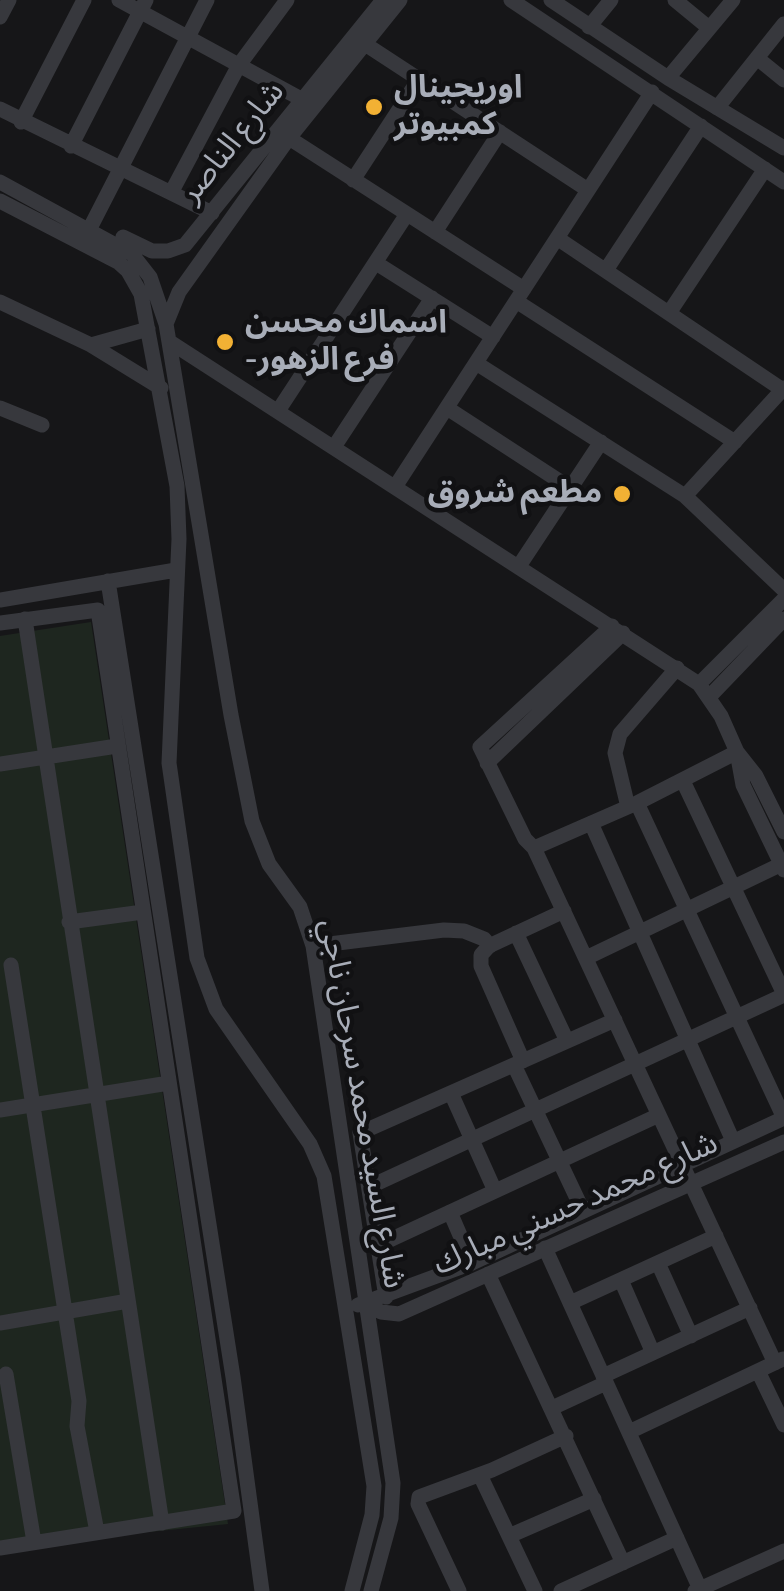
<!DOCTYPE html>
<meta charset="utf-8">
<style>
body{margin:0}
canvas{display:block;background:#161618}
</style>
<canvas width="784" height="1591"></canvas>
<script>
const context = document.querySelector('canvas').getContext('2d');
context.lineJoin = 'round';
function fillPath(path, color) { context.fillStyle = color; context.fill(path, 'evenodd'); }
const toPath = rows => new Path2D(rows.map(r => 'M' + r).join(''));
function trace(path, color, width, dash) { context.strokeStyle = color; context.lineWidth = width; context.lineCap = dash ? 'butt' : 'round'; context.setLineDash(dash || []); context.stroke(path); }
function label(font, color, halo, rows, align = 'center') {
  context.font = font + ' "Sofia Sans Condensed","Noto Sans Arabic",sans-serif'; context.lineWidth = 9; context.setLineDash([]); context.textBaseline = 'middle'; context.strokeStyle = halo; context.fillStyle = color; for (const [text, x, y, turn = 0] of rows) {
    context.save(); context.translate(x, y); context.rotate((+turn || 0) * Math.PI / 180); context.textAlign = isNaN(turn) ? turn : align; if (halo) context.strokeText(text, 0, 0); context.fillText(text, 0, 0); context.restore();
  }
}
fillPath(toPath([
 [91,622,228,1524,0,1547,0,636]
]), '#1e261f');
trace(toPath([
 [119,0,303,100],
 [511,0,784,182],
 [551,0,668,78,784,148],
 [675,0,709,28],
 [0,17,9,0],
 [589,27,611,0],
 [365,44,588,190],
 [757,58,784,80],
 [668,78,733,0],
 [717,108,784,24],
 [0,109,212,213],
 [21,122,84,0],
 [289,138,524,289],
 [71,146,146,0],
 [353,180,419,79],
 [0,182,132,254,150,277,166,324,231,715,252,821,269,864,300,907,313,946,393,1483,391,1518,371,1591],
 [171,193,239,65,287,0],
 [0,201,118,262,128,271,141,294,177,486,179,539,169,763,197,958,216,1009,310,1144,324,1176,374,1486,372,1515,352,1591],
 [89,230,207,0],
 [435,232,500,132],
 [123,237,152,251,168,251,185,245,383,0],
 [557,238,783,390],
 [376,263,493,337],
 [606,270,701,126],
 [516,301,735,442],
 [0,302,91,345,161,388],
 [669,313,765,169],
 [166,324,179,292,289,138,400,0],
 [170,342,699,684,721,716,737,752,743,785,784,870],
 [91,345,148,329],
 [476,363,685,496,784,590],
 [0,408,42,425],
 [447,408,570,488],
 [278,411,407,214],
 [334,447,432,298],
 [395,487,652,92],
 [685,496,784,388],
 [519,566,601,442],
 [108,581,233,1377,262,1591],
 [0,600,176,570],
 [25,619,162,1523],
 [0,623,98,610,234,1511,0,1548],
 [612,626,480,747,525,839,534,848,775,1363],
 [699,684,784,599],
 [710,696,784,619],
 [737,752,756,776,784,832],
 [487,763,623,633],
 [0,764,117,746],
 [683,781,784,994],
 [637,803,784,1118],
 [628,807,615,753,620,734,677,668],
 [591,823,733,1141],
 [534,848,637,803,737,752],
 [69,922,143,912],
 [516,933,567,1041],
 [313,946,444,930,464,931,484,939,490,946],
 [586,958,784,863],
 [11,965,79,1401,77,1426,97,1532],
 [523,1061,481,966,481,955,489,946,564,911],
 [514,1065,583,1211],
 [451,1093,495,1191],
 [0,1110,169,1083],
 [369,1187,784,995],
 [450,1212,472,1263],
 [379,1245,659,1115],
 [545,1248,700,1589],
 [658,1263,691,1336],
 [488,1274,623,1563],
 [621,1280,653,1353],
 [386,1297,360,1133,615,1020],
 [570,1303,716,1236],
 [367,1304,381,1312,399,1314,784,1142],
 [358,1305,472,1263,784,1118],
 [0,1323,128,1301],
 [758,1371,784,1425],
 [6,1374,34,1542],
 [603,1376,750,1308],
 [552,1408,606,1383],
 [629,1432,783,1359],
 [480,1475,535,1591],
 [509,1536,594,1499],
 [459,1591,418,1504,419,1497,492,1470,566,1436],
 [561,1591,677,1538],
 [695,1591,784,1551]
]), '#37383d', 15);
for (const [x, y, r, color] of [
 [374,107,10,"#f2b134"],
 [225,342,10,"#f2b134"],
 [622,494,10,"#f2b134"]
]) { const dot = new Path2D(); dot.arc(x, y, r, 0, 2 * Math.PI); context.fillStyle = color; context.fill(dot); trace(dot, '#111113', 4); }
label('bold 32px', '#a8adb8', '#111113', [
 ["اوريجينال",394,89],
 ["كمبيوتر",394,126],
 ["اسماك محسن",245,324],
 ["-فرع الزهور",245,361],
 ["مطعم شروق",602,494,"right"]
], 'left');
label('32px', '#a8adb8', '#111113', [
 ["شارع الناصر",233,143,-51],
 ["شارع السيد محمد سرحان ناجي",361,1104,80],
 ["شارع محمد حسني مبارك",576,1205,-24]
]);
</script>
